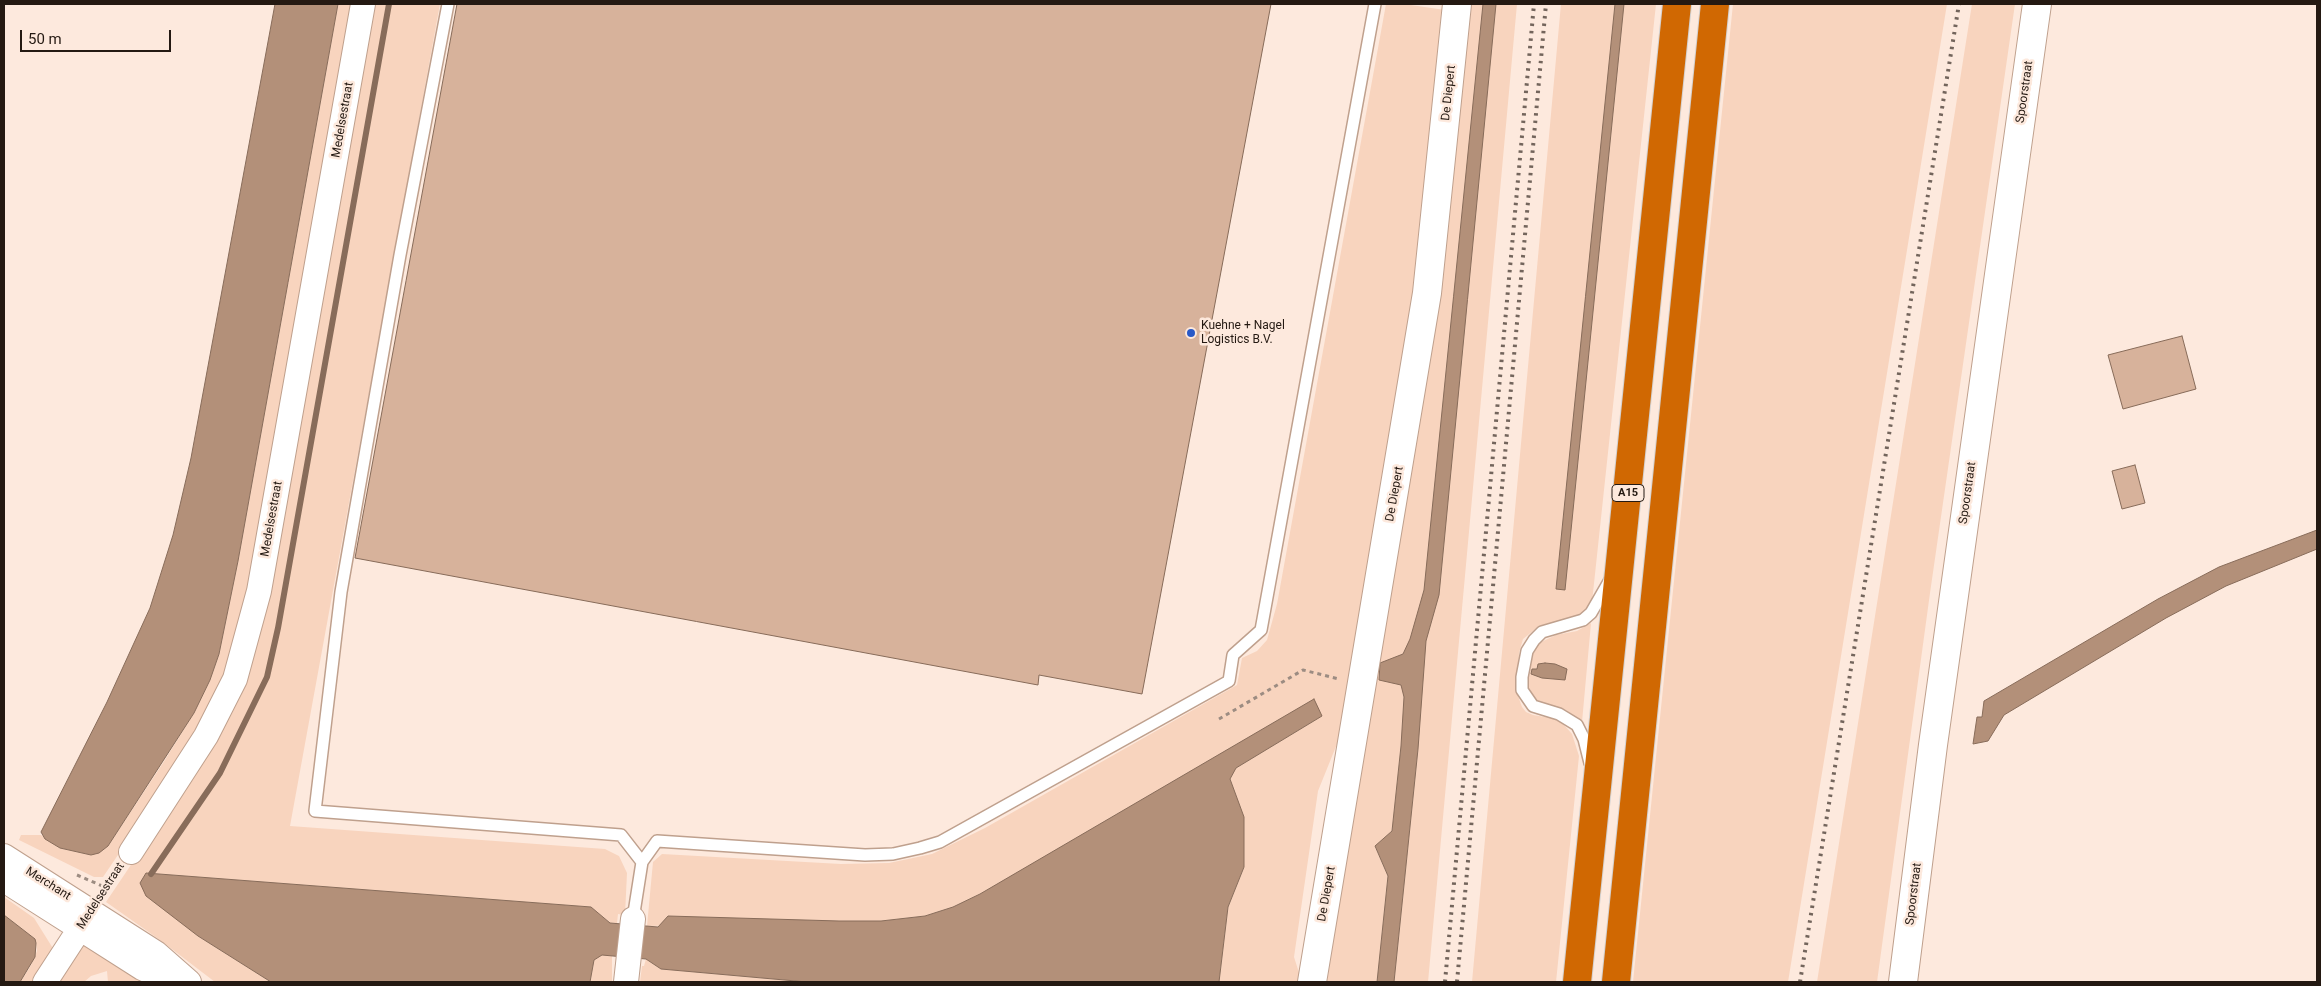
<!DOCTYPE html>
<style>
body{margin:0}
#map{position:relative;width:2321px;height:986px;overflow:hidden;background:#fde9dd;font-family:Roboto,sans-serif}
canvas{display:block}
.frame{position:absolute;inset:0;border:5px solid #241912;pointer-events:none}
.scale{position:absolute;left:20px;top:30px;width:151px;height:22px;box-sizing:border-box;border:2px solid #241912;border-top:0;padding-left:6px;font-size:15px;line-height:18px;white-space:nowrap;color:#241912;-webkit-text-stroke:4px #fde9dd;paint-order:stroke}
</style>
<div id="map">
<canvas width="2321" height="986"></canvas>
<div class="frame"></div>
<div class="scale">50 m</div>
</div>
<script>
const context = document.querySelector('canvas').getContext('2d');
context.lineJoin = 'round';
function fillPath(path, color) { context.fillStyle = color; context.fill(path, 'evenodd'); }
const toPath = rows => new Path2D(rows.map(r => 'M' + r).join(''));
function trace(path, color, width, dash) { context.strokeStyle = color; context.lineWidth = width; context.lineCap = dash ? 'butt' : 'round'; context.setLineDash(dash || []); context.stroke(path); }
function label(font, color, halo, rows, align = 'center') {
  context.font = font + ' Roboto,sans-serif'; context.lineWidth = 5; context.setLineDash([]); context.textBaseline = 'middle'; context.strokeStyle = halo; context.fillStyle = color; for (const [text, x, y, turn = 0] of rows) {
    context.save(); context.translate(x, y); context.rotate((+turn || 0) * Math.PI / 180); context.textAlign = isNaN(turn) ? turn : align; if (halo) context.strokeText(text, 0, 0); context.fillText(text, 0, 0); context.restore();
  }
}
fillPath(toPath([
 [338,4,357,4,237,648,192,746,103,877,94,877,19,840,21,835,41,835,60,848,91,855,108,846,163,763,194,713,210,680,219,654,238,561],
 [372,4,440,4,290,826,605,849,619,856,627,873,625,915,618,914,617,923,610,923,590,907,146,873,198,936,271,982,215,982,160,940,106,902,200,762,228,713],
 [1386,4,1404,4,1445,10,1412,305,1339,739,1318,791,1294,957,1302,982,1219,982,1228,907,1244,867,1230,779,1235,768,1322,716,980,894,953,907,925,916,881,921,647,926,653,862,662,854,841,864,889,863,932,854,985,828,1237,685,1242,658,1257,651,1267,640,1277,604],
 [1468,4,1517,4,1428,982,1394,982,1418,749,1401,747,1392,831,1375,847,1388,876,1377,982,1327,982,1375,677,1419,428,1437,294],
 [1561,4,1656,4,1592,602,1582,614,1573,618,1539,626,1523,639,1519,653,1517,693,1522,707,1526,712,1533,715,1557,719,1565,726,1572,734,1579,756,1556,982,1472,982],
 [1733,4,1947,4,1788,982,1633,982],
 [1972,4,2015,4,1930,593,1877,982,1817,982],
 [1591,623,1582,722,1566,710,1536,700,1529,688,1529,677,1533,654,1539,643,1556,635,1577,631],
 [4,897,34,918,54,950,34,982,20,982,30,967,37,951,36,943,34,939,4,915],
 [81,941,156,982,108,982,107,971,91,976,84,982,54,982],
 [601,955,612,955,612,982,590,982,594,959],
 [646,959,661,969,807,982,640,982,642,966,644,966]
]), '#f8d4be');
const water = toPath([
 [275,4,338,4,238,561,219,654,210,680,194,713,108,846,99,853,91,855,60,848,45,839,41,832,107,702,150,608,173,535,191,458,275,4],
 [1483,4,1496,4,1439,595,1426,641,1418,749,1394,982,1377,982,1388,876,1375,846,1392,831,1401,746,1404,697,1401,685,1379,680,1380,663,1403,654,1410,639,1424,590,1483,4],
 [1615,4,1624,4,1565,590,1556,589,1615,4],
 [2317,530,2317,549,2226,586,2166,618,2004,715,1988,741,1973,744,1977,717,1982,717,1984,701,2158,599,2219,567,2317,530],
 [1545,663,1555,664,1567,669,1565,680,1542,678,1531,674,1532,669,1537,669,1538,664,1545,663],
 [1314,699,1322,716,1236,768,1230,779,1244,817,1244,867,1228,907,1219,982,807,982,661,969,646,959,602,955,594,960,590,982,271,982,198,936,146,896,140,883,146,873,591,907,610,923,658,927,668,916,839,921,881,921,925,916,953,907,980,894,1314,699],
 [4,915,35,939,36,943,35,957,20,982,4,982,4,915]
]);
fillPath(water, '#b39079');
trace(water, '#886c5a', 1);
trace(toPath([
 [151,874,220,773,267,677,278,628,389,4]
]), '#886c5a', 6);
const building = toPath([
 [457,4,1271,4,1142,694,1039,675,1038,685,355,558,457,4],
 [2182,336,2196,389,2123,409,2108,355,2182,336],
 [2135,465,2145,503,2122,509,2112,471,2135,465]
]);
fillPath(building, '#d7b29b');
trace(building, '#876b59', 1);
const lane = toPath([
 [448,4,400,255,341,592,315,811,621,835,642,862,633,919],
 [1590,763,1584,739,1577,725,1559,714,1533,706,1522,690,1522,677,1527,651,1534,640,1542,632,1583,620,1591,613,1610,580],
 [642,862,657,841,865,855,893,854,920,848,940,842,1229,681,1233,655,1261,630,1375,4]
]);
const street = toPath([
 [131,852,206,736,235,679,259,591,363,4],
 [4,856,156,953,189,982],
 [4,880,142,968,173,982],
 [45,982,88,916],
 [626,982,633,919]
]);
const secondary = toPath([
 [1312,982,1427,293,1457,4],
 [1903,982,1933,745,2037,4]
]);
const highway = toPath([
 [1577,982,1677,4],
 [1616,982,1715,4]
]);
trace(lane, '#bfa08d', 14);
trace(street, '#bfa08d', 26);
trace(secondary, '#bfa08d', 30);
trace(highway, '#d3d1d0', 30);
trace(toPath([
 [1219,719,1303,670,1339,679],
 [77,875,107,888],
 [103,893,119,869]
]), '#9c8c82', 3, [4, 4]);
trace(lane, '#fff', 11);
trace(street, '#fff', 24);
trace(secondary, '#fff', 28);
trace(highway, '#d06802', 28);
trace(toPath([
 [1445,982,1534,4],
 [1457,982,1546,4],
 [1800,982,1959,4]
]), '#73655c', 4, [2.5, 5]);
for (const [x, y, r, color] of [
 [1191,333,5,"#2959c7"]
]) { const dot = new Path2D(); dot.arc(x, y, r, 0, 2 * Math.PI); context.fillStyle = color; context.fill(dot); trace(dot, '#fde9dd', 2); }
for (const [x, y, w] of [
 [1628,493,32]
]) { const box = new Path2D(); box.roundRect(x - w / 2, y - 8.5, w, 17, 4); context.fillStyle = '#fde9dd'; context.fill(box); trace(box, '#241912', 1); }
label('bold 11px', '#241912', null, [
 ["A15",1628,493]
]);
label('12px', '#241912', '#fde9dd', [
 ["Spoorstraat",2025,92,-82],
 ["De Diepert",1449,93,-84],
 ["Medelsestraat",343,120,-80],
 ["Spoorstraat",1968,493,-82],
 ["De Diepert",1395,494,-80],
 ["Medelsestraat",272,519,-80],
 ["Merchant",48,884,32],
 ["De Diepert",1327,894,-80],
 ["Spoorstraat",1914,894,-83],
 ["Medelsestraat",101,896,-57]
]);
label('12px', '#241912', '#fde9dd', [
 ["Kuehne + Nagel",1201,326],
 ["Logistics B.V.",1201,340]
], 'left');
</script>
